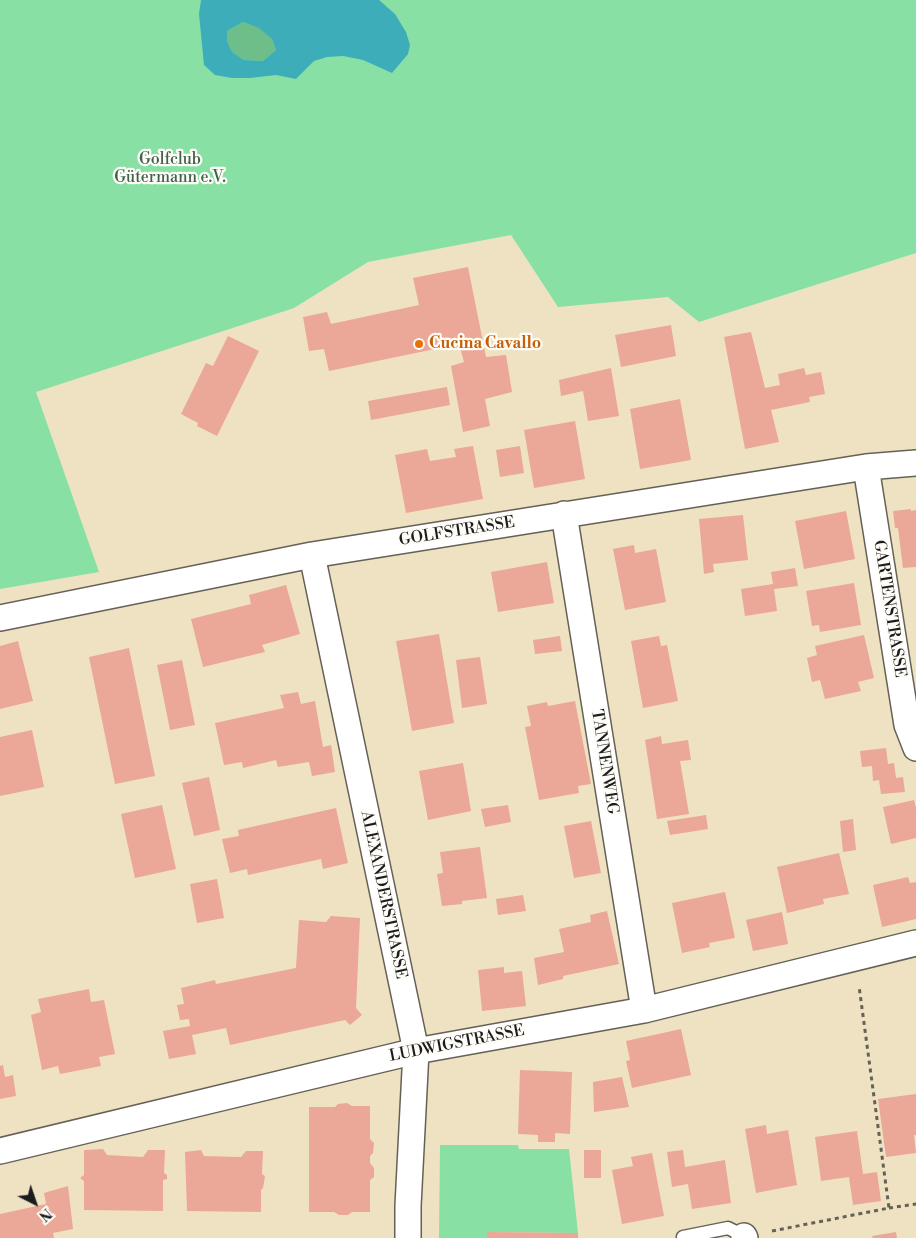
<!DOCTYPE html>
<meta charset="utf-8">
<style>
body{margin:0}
#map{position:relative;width:916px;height:1238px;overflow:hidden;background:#eee2c3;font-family:"Libre Bodoni",serif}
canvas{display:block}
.north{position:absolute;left:10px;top:1178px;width:50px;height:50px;-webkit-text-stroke:4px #fdfcf7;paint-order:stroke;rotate:139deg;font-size:14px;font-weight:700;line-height:20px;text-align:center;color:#1c1c1c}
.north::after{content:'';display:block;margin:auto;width:18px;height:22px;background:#1c1c1c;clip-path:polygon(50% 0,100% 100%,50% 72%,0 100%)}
</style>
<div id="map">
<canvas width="916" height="1238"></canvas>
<div class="north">N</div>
</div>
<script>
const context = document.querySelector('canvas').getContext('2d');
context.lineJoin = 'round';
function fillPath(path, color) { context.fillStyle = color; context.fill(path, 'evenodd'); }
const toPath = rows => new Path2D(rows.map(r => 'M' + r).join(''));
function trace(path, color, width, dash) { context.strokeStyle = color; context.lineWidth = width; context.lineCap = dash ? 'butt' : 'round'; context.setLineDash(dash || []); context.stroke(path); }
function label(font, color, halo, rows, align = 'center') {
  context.font = font + ' "Libre Bodoni",serif'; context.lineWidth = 4.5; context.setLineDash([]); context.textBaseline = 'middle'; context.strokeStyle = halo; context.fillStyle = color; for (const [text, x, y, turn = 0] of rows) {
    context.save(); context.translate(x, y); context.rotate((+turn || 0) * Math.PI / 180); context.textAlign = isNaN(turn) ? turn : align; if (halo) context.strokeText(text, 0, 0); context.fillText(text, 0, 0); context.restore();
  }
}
fillPath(toPath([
 [0,0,916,0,916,253,699,322,668,297,558,307,511,235,368,262,294,308,36,392,99,572,0,589],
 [440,1145,518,1145,519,1149,569,1149,578,1233,487,1232,487,1238,439,1238]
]), '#88e0a4');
fillPath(toPath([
 [243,22,260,28,272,39,276,50,263,61,244,60,232,52,227,41,227,31]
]), '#6ebe8a');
fillPath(toPath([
 [201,0,379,0,395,14,406,32,410,45,408,54,392,73,363,60,343,56,327,57,314,61,296,79,276,75,250,78,232,78,215,75,204,65,199,14],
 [243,22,259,28,272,39,276,50,263,61,244,60,232,52,227,41,227,31]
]), '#3dadb9');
fillPath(toPath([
 [468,267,486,357,506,355,512,392,485,399,490,426,463,432,451,366,464,362,459,344,329,371,324,349,309,351,303,317,327,312,331,324,419,305,413,278],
 [671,325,676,356,621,367,615,335],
 [751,332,765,388,780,385,778,374,804,368,806,375,821,372,825,394,809,397,810,402,771,410,779,442,745,449,724,337],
 [228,336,259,351,217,436,197,426,198,423,181,414,206,363,213,366],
 [611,368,619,416,588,421,583,391,561,396,559,380],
 [447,387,450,405,371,420,368,401],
 [680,399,691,460,640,469,630,409],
 [575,421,585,479,534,488,524,430],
 [473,446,483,499,406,513,395,455,427,449,430,461,456,457,454,449],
 [520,446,524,473,500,477,496,450],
 [911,509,911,511,916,510,916,567,903,568,898,528,895,528,893,511],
 [846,511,855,559,804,569,795,521],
 [743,515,748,560,713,564,714,572,704,574,699,519],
 [634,545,635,553,656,549,666,602,625,610,613,549],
 [547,562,554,603,498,612,491,572],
 [795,568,798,586,774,589,777,611,745,616,741,589,773,584,771,572],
 [854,583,861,625,820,632,819,625,812,626,806,591],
 [286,585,300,634,262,645,265,652,203,667,191,619,251,604,249,595],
 [439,634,454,723,412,731,396,641],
 [864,635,874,678,858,682,861,691,825,699,820,680,812,682,807,658,817,655,815,646],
 [560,636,562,651,535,654,533,640],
 [659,636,661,646,667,645,678,701,643,708,631,641],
 [18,641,33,701,0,709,0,646],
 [129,648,155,776,115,784,89,657],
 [480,657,487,704,462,708,456,660],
 [182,660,195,725,170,730,157,665],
 [298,692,301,704,315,701,323,747,331,745,335,772,312,776,309,762,278,767,276,760,243,768,242,762,224,765,215,723,284,708,280,695],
 [575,701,591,784,578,786,579,793,539,800,525,727,531,726,527,706,547,702,548,706],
 [32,730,44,787,0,796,0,737],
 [661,736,662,744,688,740,691,760,680,761,689,814,657,819,645,740],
 [886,748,888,764,894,763,896,778,903,777,905,792,881,794,879,780,873,781,872,766,862,767,860,751],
 [463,763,471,811,428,820,419,771],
 [209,777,220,830,194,836,182,783],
 [914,800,916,808,916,838,891,844,883,807],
 [162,805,176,869,135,878,121,814],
 [508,805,511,822,485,827,481,809],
 [336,808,348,863,323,869,321,859,248,875,247,869,230,873,222,839,239,836,238,830],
 [706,815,708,829,670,835,667,821],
 [853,819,856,850,843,852,840,821],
 [591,821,601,873,574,878,564,826],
 [480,847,487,898,462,901,462,904,442,906,437,874,443,873,440,852],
 [839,853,849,894,823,899,824,904,787,913,777,867],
 [908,877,910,883,916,882,916,919,882,927,873,885],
 [217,879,224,918,197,923,190,884],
 [725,892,735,938,709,943,710,947,682,953,672,903],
 [523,895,526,911,498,915,496,899],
 [607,911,619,964,563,976,563,979,538,985,534,958,564,952,559,929,591,922,590,915],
 [782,912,788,944,753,951,746,920],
 [331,916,360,918,356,1008,362,1015,350,1025,345,1020,230,1045,226,1028,192,1035,196,1054,169,1059,163,1031,190,1026,189,1019,180,1020,177,1005,184,1004,181,988,215,980,216,984,296,968,299,920,326,922],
 [504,967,504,973,522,971,526,1006,482,1011,478,970],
 [89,989,91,1002,104,1000,115,1054,99,1057,101,1066,60,1074,58,1066,42,1070,31,1015,41,1012,38,999],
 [681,1029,691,1075,632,1088,626,1061,630,1060,626,1041],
 [3,1065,5,1077,13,1075,16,1096,0,1099,0,1066],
 [520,1070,572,1072,570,1134,555,1133,555,1142,538,1142,538,1135,518,1134],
 [622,1077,629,1107,594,1112,593,1082],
 [916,1094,916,1135,914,1135,916,1153,886,1157,878,1099],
 [347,1103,352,1106,370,1106,370,1139,374,1143,373,1153,370,1156,370,1163,374,1168,374,1177,370,1180,370,1212,352,1212,348,1215,339,1215,334,1212,309,1212,309,1107,335,1107,338,1104],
 [766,1125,767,1134,788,1130,797,1185,756,1193,745,1129],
 [857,1131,863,1174,877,1172,881,1201,853,1205,849,1177,821,1181,815,1137],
 [103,1149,107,1155,143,1157,148,1150,165,1150,164,1173,167,1175,167,1179,163,1180,163,1211,84,1210,84,1181,80,1178,84,1175,84,1150],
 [201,1150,204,1156,241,1157,246,1151,263,1151,262,1174,265,1176,263,1188,261,1190,261,1212,187,1211,185,1152],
 [584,1150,601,1150,601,1178,584,1178],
 [683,1150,685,1167,725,1160,731,1203,692,1209,688,1184,672,1187,667,1152],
 [652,1153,664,1216,622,1224,612,1170,633,1166,631,1157],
 [68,1186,73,1229,53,1233,54,1238,0,1238,0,1214,46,1204,44,1193],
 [487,1232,578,1233,578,1238,487,1238],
 [896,1232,897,1238,873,1238,872,1236]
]), '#eba798');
const lane = toPath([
 [683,1237,728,1228,744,1236]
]);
const street = toPath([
 [866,467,907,725,916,748],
 [564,514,644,1010],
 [312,555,416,1051,408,1206,408,1238],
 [0,618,312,555,866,467,916,463],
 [0,1151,416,1051,644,1010,916,943],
 [744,1236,745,1238]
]);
trace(lane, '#666156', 15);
trace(street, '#666156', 28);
trace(toPath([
 [889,1208,916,1204],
 [772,1231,889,1208,859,986]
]), '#666156', 3, [4, 4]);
trace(lane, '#fff', 12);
trace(street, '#fff', 25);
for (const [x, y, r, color] of [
 [419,344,5,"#e8710a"]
]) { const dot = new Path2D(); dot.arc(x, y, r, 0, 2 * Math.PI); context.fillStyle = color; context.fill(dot); trace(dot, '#fdfcf7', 2); }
label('16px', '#42614c', '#fdfcf7', [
 ["Golfclub",170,160],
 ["Gütermann e.V.",170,178]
]);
label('bold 16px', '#c56008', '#fdfcf7', [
 ["Cucina Cavallo",429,344]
], 'left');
label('16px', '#1c1c1c', '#fdfcf7', [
 ["GOLFSTRASSE",457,532,-9],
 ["GARTENSTRASSE",889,609,81],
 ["TANNENWEG",604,762,81],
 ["ALEXANDERSTRASSE",383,895,78],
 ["LUDWIGSTRASSE",457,1044,-11]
]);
</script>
